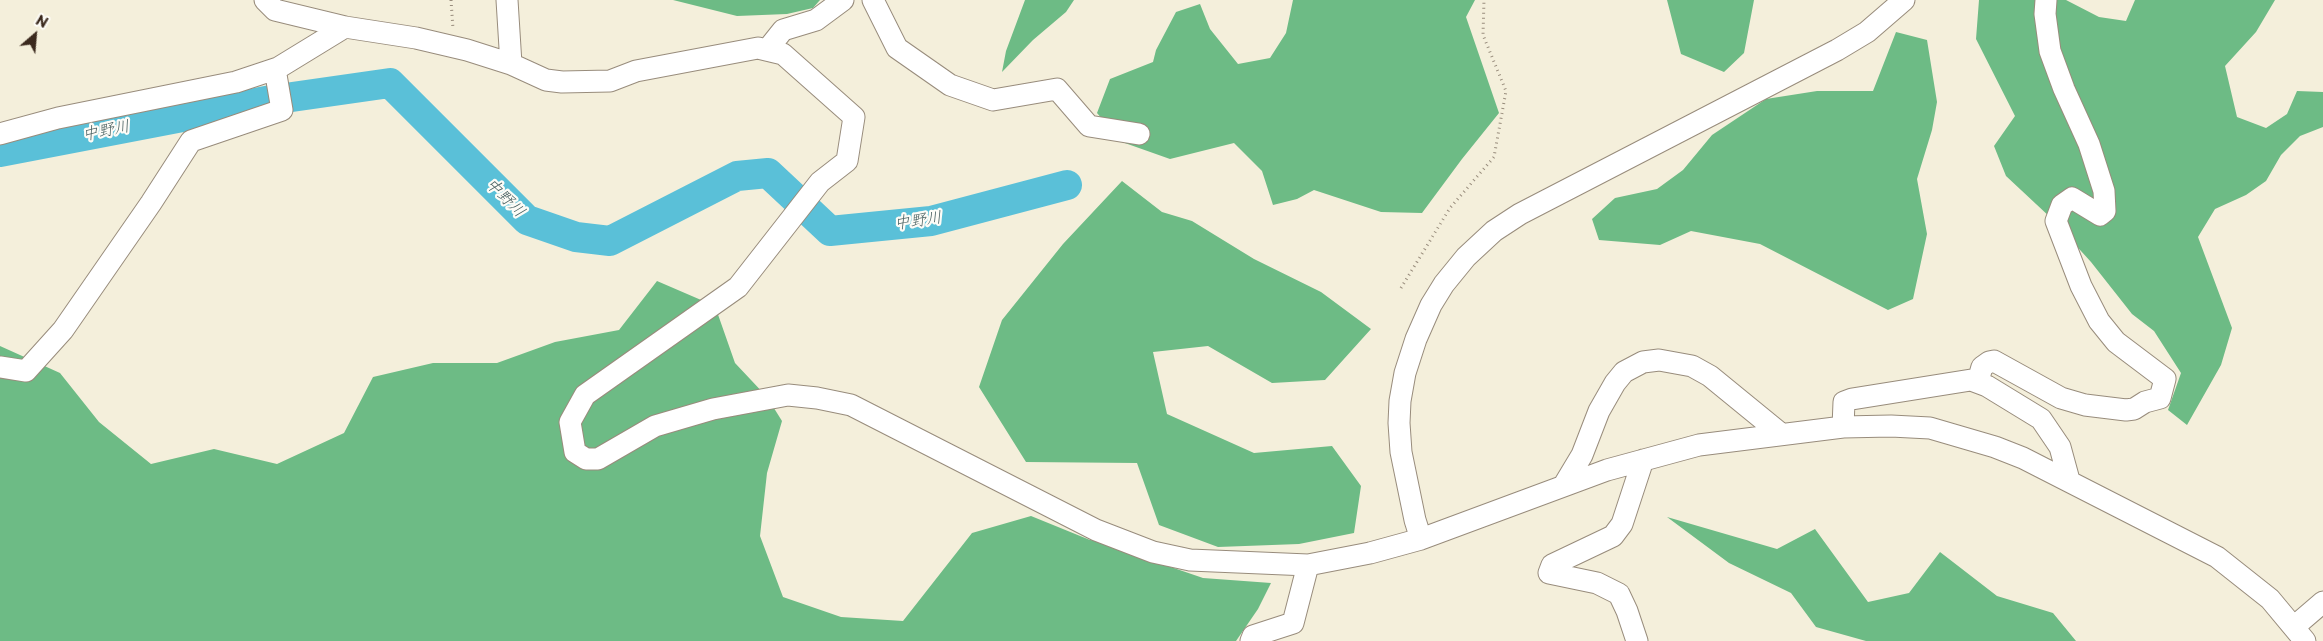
<!DOCTYPE html>
<meta charset="utf-8">
<style>
body{margin:0}
#map{position:relative;width:2323px;height:641px;overflow:hidden;background:#f4efdb;font-family:"Playpen Sans",sans-serif}
canvas{display:block}
.north{position:absolute;left:10px;top:10px;width:50px;height:50px;-webkit-text-stroke:4px #fdfcf7;paint-order:stroke;rotate:27deg;font-size:14px;font-weight:700;line-height:20px;text-align:center;color:#3b2a1e}
.north::after{content:'';display:block;margin:auto;width:18px;height:22px;background:#3b2a1e;clip-path:polygon(50% 0,100% 100%,50% 72%,0 100%)}
</style>
<div id="map">
<canvas width="2323" height="641"></canvas>
<div class="north">N</div>
</div>
<script>
const context = document.querySelector('canvas').getContext('2d');
context.lineJoin = 'round';
function fillPath(path, color) { context.fillStyle = color; context.fill(path, 'evenodd'); }
const toPath = rows => new Path2D(rows.map(r => 'M' + r).join(''));
function trace(path, color, width, dash) { context.strokeStyle = color; context.lineWidth = width; context.lineCap = dash ? 'butt' : 'round'; context.setLineDash(dash || []); context.stroke(path); }
function label(font, color, halo, rows, align = 'center') {
  context.font = font + ' "Playpen Sans","Klee One",sans-serif'; context.lineWidth = 4.5; context.setLineDash([]); context.textBaseline = 'middle'; context.strokeStyle = halo; context.fillStyle = color; for (const [text, x, y, turn = 0] of rows) {
    context.save(); context.translate(x, y); context.rotate((+turn || 0) * Math.PI / 180); context.textAlign = isNaN(turn) ? turn : align; if (halo) context.strokeText(text, 0, 0); context.fillText(text, 0, 0); context.restore();
  }
}
fillPath(toPath([
 [673,0,820,0,813,8,787,14,737,16],
 [1025,0,1074,0,1066,12,1033,40,1002,72,1006,51],
 [1293,0,1475,0,1466,17,1499,113,1462,159,1422,213,1381,212,1314,190,1297,199,1273,205,1262,171,1234,143,1170,159,1122,142,1097,113,1110,79,1153,62,1156,50,1176,12,1200,4,1210,29,1238,64,1270,58,1286,33],
 [1667,0,1754,0,1744,53,1724,72,1681,54],
 [1979,0,2066,0,2099,17,2126,21,2135,0,2275,0,2256,32,2225,66,2237,117,2266,128,2287,114,2297,91,2323,92,2323,127,2300,136,2281,155,2266,181,2246,195,2215,209,2198,237,2232,328,2221,365,2187,425,2168,410,2181,373,2154,331,2132,314,2091,262,2051,218,2006,176,1994,146,2015,116,1976,39],
 [1896,32,1927,40,1937,102,1932,130,1917,179,1927,234,1913,299,1888,310,1760,244,1691,231,1660,245,1599,240,1592,219,1615,198,1657,189,1683,170,1712,135,1766,99,1817,91,1873,91],
 [1122,181,1162,212,1192,221,1254,259,1321,292,1371,329,1325,380,1272,383,1208,346,1153,352,1167,414,1254,453,1332,446,1361,486,1354,533,1299,544,1218,547,1159,525,1137,463,1026,462,979,387,1002,320,1063,244],
 [657,281,715,306,735,363,767,397,782,421,767,473,760,536,783,597,841,617,903,621,972,533,1031,516,1090,540,1119,542,1165,565,1203,578,1271,583,1258,609,1236,641,0,641,0,346,60,373,99,422,151,464,214,449,277,464,344,433,373,377,433,363,497,363,555,342,619,330],
 [1667,517,1777,549,1815,529,1868,602,1909,593,1940,552,1997,596,2053,613,2076,641,1866,641,1816,627,1791,593,1729,563]
]), '#6dbb85');
trace(toPath([
 [0,152,271,100,390,83,527,220,576,237,610,241,737,176,768,173,830,231,931,221,1067,185]
]), '#5ac0d8', 30);
const minor = toPath([
 [265,0,275,10,345,27,416,38,467,50,511,64,546,80,562,82,610,81,636,71,758,48,783,54,854,117,847,161,820,182,738,287,585,395,570,422,575,452,586,459,598,459,655,426,713,409,788,395,817,398,851,405,1096,530,1153,552,1190,560,1308,565,1370,553,1421,539,1607,470,1699,445,1843,427,1891,426,1930,428,1995,447,2023,458,2217,557,2270,599,2305,641],
 [507,0,511,64],
 [873,0,897,48,950,85,993,100,1057,89,1089,126,1139,134],
 [767,50,783,30,816,20,843,0],
 [0,134,58,118,236,82,278,68,345,27],
 [0,367,26,371,63,330,151,203,191,141,282,110,275,69],
 [1978,381,1982,367,1989,362,1994,361,2061,398,2085,405,2126,410,2134,409,2145,402,2160,398,2165,379,2116,342,2099,321,2081,286,2056,221,2062,205,2072,198,2100,215,2105,211,2104,191,2089,144,2064,89,2050,51,2045,14,2046,0],
 [1843,427,1844,402,1852,399,1971,380,1987,386,2041,419,2060,447,2069,480],
 [1564,485,1582,455,1599,411,1615,383,1624,372,1643,362,1659,360,1692,366,1710,376,1781,434],
 [1421,539,1415,520,1401,452,1399,423,1400,401,1405,373,1416,339,1431,305,1444,284,1466,257,1494,231,1520,214,1837,50,1867,32,1904,0],
 [2295,626,2323,602],
 [1251,641,1253,636,1293,623,1308,565],
 [1637,641,1627,611,1619,594,1597,583,1549,573,1552,565,1613,536,1622,524,1643,460]
]);
trace(minor, '#988c7c', 23);
trace(toPath([
 [451,0,453,29],
 [1401,288,1450,208,1494,157,1506,91,1483,35,1484,0]
]), '#988c7c', 3, [1, 4]);
trace(minor, '#fff', 21);
label('italic 16px', '#465e5f', '#fdfcf7', [
 ["中野川",106,131,-11],
 ["中野川",505,198,45],
 ["中野川",918,221,-8]
]);
</script>
